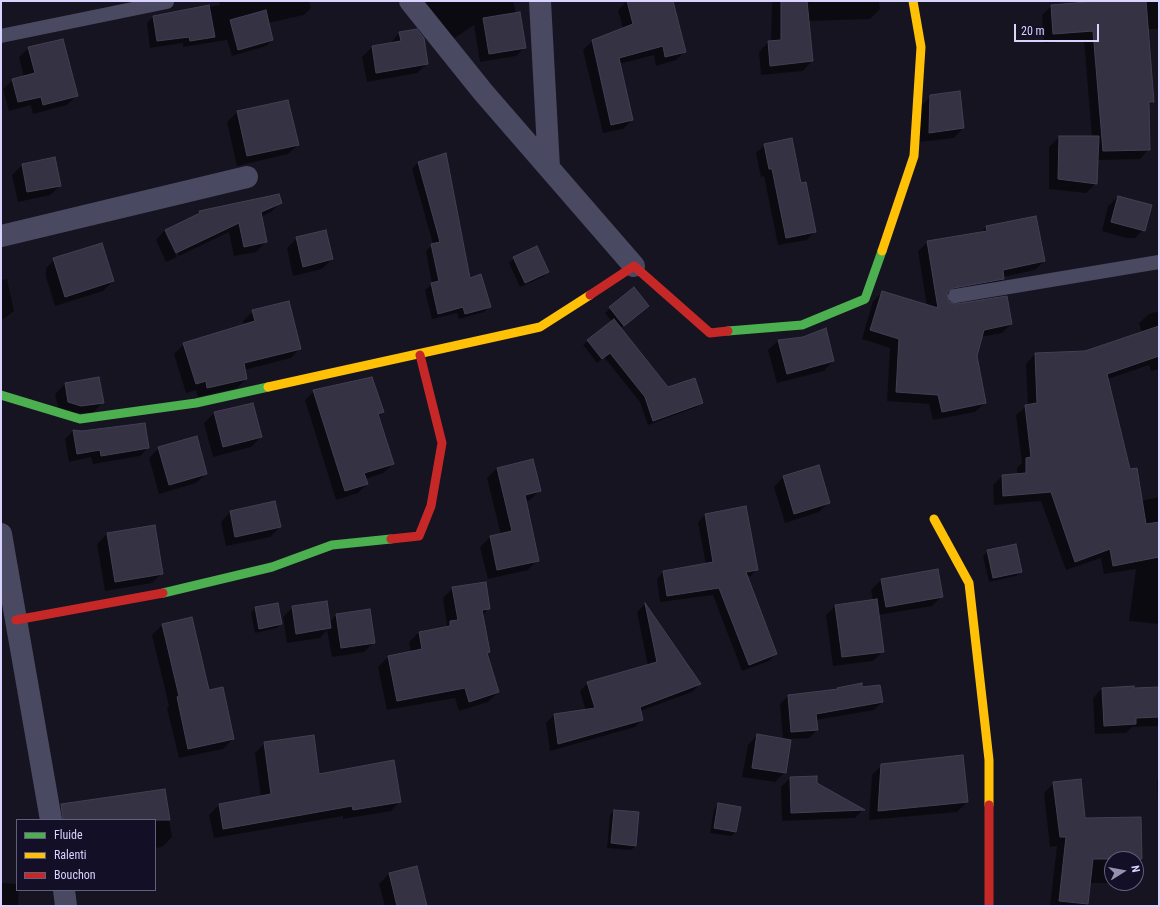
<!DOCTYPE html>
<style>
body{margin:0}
#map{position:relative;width:1160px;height:907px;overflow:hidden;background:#161421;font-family:"Roboto Condensed",sans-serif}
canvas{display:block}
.frame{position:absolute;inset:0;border:2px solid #d9d4ff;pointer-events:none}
.legend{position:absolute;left:16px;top:819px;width:140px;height:72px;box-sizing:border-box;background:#130f26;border:1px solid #625e7d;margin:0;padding:5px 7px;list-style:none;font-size:12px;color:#d9d4ff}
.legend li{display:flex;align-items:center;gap:8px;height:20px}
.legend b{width:20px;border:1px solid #625e7d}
.north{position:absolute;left:1104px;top:851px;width:40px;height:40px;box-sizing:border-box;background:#130f26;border:1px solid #625e7d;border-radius:50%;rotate:79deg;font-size:11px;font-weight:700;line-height:16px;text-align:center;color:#d9d4ff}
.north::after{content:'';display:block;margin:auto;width:14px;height:18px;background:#9591b1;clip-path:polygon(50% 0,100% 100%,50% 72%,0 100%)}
.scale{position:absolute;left:1014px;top:24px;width:85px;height:18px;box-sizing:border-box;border:2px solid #d9d4ff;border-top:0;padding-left:5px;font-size:12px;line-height:14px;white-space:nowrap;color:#d9d4ff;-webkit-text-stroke:3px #130f26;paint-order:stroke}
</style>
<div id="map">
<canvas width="1160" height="907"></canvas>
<div class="frame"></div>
<ul class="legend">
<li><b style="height:5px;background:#4caf50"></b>Fluide</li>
<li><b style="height:5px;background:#ffc107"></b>Ralenti</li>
<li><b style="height:5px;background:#c62828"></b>Bouchon</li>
</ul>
<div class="north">N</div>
<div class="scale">20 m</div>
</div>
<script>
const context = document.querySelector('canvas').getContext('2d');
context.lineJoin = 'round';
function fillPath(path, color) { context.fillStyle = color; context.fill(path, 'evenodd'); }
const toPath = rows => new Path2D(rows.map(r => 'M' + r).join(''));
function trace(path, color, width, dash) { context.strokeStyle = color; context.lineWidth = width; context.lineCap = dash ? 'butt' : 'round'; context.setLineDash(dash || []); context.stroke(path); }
fillPath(toPath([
 [219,1,309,1,311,8,304,15,268,23,272,40,266,46,232,56,227,40,183,47,183,43,150,48,147,23,153,17,220,5],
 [417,1,513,1,525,47,516,56,480,62,474,25,447,43],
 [627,1,672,1,685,51,676,60,656,66,654,55,619,64,632,120,623,129,603,133,583,50,592,41,623,29,618,10],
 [772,1,879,1,880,9,870,19,808,21,812,61,803,71,761,75,759,52,768,42,771,42],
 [1085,1,1159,1,1159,29,1147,29,1153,102,1148,106,1149,149,1140,159,1097,160,1096,183,1086,193,1049,189,1049,147,1059,137,1092,137,1084,40,1044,43,1042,15,1051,6,1086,3],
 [399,33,427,64,417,73,367,82,362,57,372,47,390,44],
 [29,48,76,96,67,105,33,114,31,105,9,111,3,89,13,80,24,77,19,57],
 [931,96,963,128,954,138,919,142,921,106],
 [288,101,298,145,288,154,237,166,227,122,237,112],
 [765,145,800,185,815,231,807,240,778,245,764,176,761,177,756,153],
 [54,159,60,186,50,195,18,202,12,175,22,165],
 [418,162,469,279,490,306,484,312,459,319,457,313,432,319,425,290,432,284,426,251,433,244,412,169],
 [1118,197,1145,228,1135,238,1126,238,1102,231,1108,206],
 [281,202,271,212,261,217,266,242,256,252,234,256,229,232,179,256,168,233,165,233,177,257,166,262,156,240,165,230,196,216,200,212],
 [986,227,1044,261,1035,270,1003,277,1003,279,994,288,947,296,947,302,1011,324,1002,333,981,337,976,356,985,403,975,412,933,420,929,404,887,401,890,348,862,339,873,301,883,292,927,306,918,251,928,242,980,233],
 [297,238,332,259,322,269,293,276,287,248],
 [56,258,113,281,103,291,55,306,46,277,46,268],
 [514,258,548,272,543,277,520,287,509,263],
 [7,279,14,311,1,321,1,280],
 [634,288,643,310,620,328,668,388,702,402,697,407,648,425,640,402,604,357,597,363,583,345,612,322,605,313],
 [253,311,300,348,291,358,244,370,246,379,237,388,198,397,196,390,186,393,174,354,184,344,244,325,243,321],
 [1159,311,1159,369,1151,371,1149,365,1108,379,1129,470,1141,501,1159,497,1159,624,1129,621,1136,569,1104,574,1101,558,1066,570,1041,501,994,505,993,485,1002,476,1017,474,1017,468,1022,463,1016,415,1028,405,1026,364,1035,354,1085,352,1142,333,1139,323,1149,314],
 [778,341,833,361,824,371,777,383,768,350],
 [98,378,102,403,93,413,59,412,55,394,65,384],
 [314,391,382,412,378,417,393,464,383,473,365,479,367,484,358,493,336,500,305,400],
 [253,404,261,437,251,447,213,457,204,423,214,413],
 [73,431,148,448,140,456,93,464,91,457,69,462,65,439],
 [159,448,206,474,196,483,159,494,149,458],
 [532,460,540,490,530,500,525,502,537,560,528,570,488,579,480,547,490,537,501,535,487,478,497,468],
 [783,477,829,502,819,512,785,523,774,487],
 [745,507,757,569,751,576,746,577,776,654,769,661,742,671,713,595,660,602,657,579,663,572,706,565,698,522,705,515],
 [230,512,280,527,270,537,226,546,221,522],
 [107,534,162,573,152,583,105,591,97,544],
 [988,551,1021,572,1016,576,989,582,983,556],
 [937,570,942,596,932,606,878,615,883,651,873,661,833,666,826,615,836,605,873,601,871,590,881,580],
 [453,588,489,608,482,616,489,652,487,654,498,692,488,702,459,711,455,698,387,710,378,667,388,657,411,652,409,642,419,632,444,628,447,625,443,598],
 [644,605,700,684,692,692,640,711,642,720,635,727,550,751,546,723,554,715,586,711,580,691,588,683,648,666,637,612],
 [293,607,329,623,336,615,374,642,364,652,332,657,327,630,320,638,287,643,283,617],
 [255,608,281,623,277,628,255,633,251,613],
 [191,618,209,691,233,739,223,749,179,758,167,708,169,706,152,635,162,625],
 [1159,687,1159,726,1132,727,1126,733,1095,734,1093,698,1102,688],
 [862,688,882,702,874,710,816,720,817,730,809,738,790,739,785,772,775,782,742,777,748,745,757,735,783,739,780,704,788,696,836,691,838,689],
 [265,743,318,775,400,801,391,811,343,819,343,816,214,838,209,815,219,805,261,797,255,753],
 [882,765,967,802,957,812,869,820,872,775],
 [790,778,816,784,863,810,855,818,782,821,781,787],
 [1159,779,1159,803,1158,803,1157,781],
 [1054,783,1085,819,1140,818,1142,872,1136,878,1136,859,1112,859,1112,883,1089,883,1087,904,1085,906,1050,906,1057,846,1050,847,1044,793],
 [164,790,172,837,162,847,155,848,155,820,64,820],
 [718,805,736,832,731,836,710,833,714,809],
 [614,811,636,846,631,850,607,848,610,815],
 [416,867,423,906,385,906,379,884,389,874],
 [1,883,17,884,17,890,19,890,18,906,1,906]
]), '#0007');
const building = toPath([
 [627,1,673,1,686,52,665,57,663,46,619,58,633,120,611,125,592,40,633,24,627,1],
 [781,1,807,1,813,61,770,66,768,41,781,40,781,1],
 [1098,1,1146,1,1154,102,1149,102,1150,150,1103,151,1093,31,1053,34,1051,5,1098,1],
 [209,5,215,37,190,41,189,37,157,41,153,16,209,5],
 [266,10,273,40,238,50,230,20,266,10],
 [520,12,526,48,489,54,483,18,520,12],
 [417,29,424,38,428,64,376,73,372,46,401,41,399,32,417,29],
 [63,39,78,96,43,105,41,97,18,102,12,79,35,73,28,47,63,39],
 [960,91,964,128,929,133,930,95,960,91],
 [288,100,299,145,247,156,237,111,288,100],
 [1059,136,1099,136,1097,184,1058,179,1059,136],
 [792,138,801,183,806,182,816,232,786,238,772,169,769,169,764,144,792,138],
 [446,153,470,278,481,274,491,307,465,314,463,307,438,314,431,283,439,281,431,244,440,242,418,162,446,153],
 [55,157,61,186,27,192,22,164,55,157],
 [279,194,282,203,261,212,267,242,244,247,239,223,176,253,165,230,200,213,199,211,279,194],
 [1118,196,1152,205,1145,231,1111,222,1118,196],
 [1036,216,1045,261,1003,270,1004,279,954,288,947,293,949,302,956,304,1007,296,1012,324,984,330,977,356,986,403,942,412,938,395,896,392,899,339,870,330,882,291,938,308,927,241,987,231,986,226,1036,216],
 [326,230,333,259,303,267,296,237,326,230],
 [102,243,114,281,65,297,53,258,102,243],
 [537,246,549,272,525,283,513,257,537,246],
 [634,287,649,306,624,326,609,307,634,287],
 [289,301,301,349,244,363,247,379,207,388,206,381,196,384,183,343,255,321,252,310,289,301],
 [614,319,668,387,695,378,703,403,653,421,645,397,610,353,602,359,587,340,614,319],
 [1159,326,1159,356,1107,374,1130,469,1137,468,1146,524,1159,522,1159,557,1113,566,1110,549,1075,562,1051,492,1003,496,1002,475,1026,473,1026,458,1031,457,1025,405,1037,403,1035,353,1085,351,1159,326],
 [826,328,834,361,787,374,778,340,803,337,826,328],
 [99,377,104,403,81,406,68,402,65,383,99,377],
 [372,377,384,412,378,414,394,464,364,473,368,484,345,491,313,390,372,377],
 [253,403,262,437,223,447,214,412,253,403],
 [145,423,149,448,101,456,100,450,77,454,73,430,82,431,145,423],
 [197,436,207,474,169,485,158,447,197,436],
 [533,459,541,491,525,495,539,561,497,570,490,536,512,531,497,468,533,459],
 [819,465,830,503,794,514,783,476,819,465],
 [275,501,281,527,235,537,230,511,275,501],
 [746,506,758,570,746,572,777,654,749,665,719,588,667,596,663,571,713,562,705,514,746,506],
 [155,525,163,574,115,582,107,533,155,525],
 [1016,544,1022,572,993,578,987,550,1016,544],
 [938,569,943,597,886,607,881,579,938,569],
 [486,582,490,609,482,610,490,652,487,653,499,692,469,702,465,688,397,701,388,656,422,649,419,632,450,626,450,621,458,620,452,587,486,582],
 [877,599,884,652,842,657,835,605,877,599],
 [327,601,331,628,296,634,292,606,327,601],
 [278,603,282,624,259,629,255,607,278,603],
 [645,603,701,684,640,707,643,720,558,744,554,714,595,708,587,682,657,662,645,603],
 [370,609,375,643,341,648,336,614,370,609],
 [192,617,209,690,223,687,234,739,188,749,177,697,179,696,162,624,192,617],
 [862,683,862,687,880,685,883,702,816,714,818,730,791,732,788,695,838,689,837,688,862,683],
 [1134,686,1134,688,1159,687,1159,717,1136,718,1136,724,1104,726,1102,688,1134,686],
 [757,734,791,740,786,773,752,768,757,734],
 [314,735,319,774,394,760,401,802,353,810,352,806,223,829,219,804,271,794,264,742,314,735],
 [963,755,968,802,878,811,881,764,963,755],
 [817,776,817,783,865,810,791,813,790,777,817,776],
 [1081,779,1085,818,1141,817,1142,859,1093,859,1088,904,1059,901,1066,837,1060,837,1053,782,1081,779],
 [165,789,170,820,63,820,61,804,165,789],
 [718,803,741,807,736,832,714,828,718,803],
 [614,810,639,812,636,846,611,843,614,810],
 [417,866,427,906,397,906,389,873,417,866]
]);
fillPath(building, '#343243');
trace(building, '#433f54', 1);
trace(toPath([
 [1,36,167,2],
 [955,296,1159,262]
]), '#4a4962', 14);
trace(toPath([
 [410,1,483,92,634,266],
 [540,1,549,168],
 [1,236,247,177],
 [1,534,51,820],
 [64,890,66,906]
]), '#4a4962', 22);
trace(toPath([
 [728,331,802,325,865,299,882,251],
 [1,395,80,419,196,403,268,387],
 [163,593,272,567,332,545,391,539]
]), '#4caf50', 9);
trace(toPath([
 [882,251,914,156,921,47,913,1],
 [268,387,540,327,590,295],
 [934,519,969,583,989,760,989,805]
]), '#ffc107', 9);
trace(toPath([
 [590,295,634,266,710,333,728,331],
 [391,539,419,536,431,506,442,443,420,355],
 [16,620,163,593],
 [989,805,989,906]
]), '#c62828', 9);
</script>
